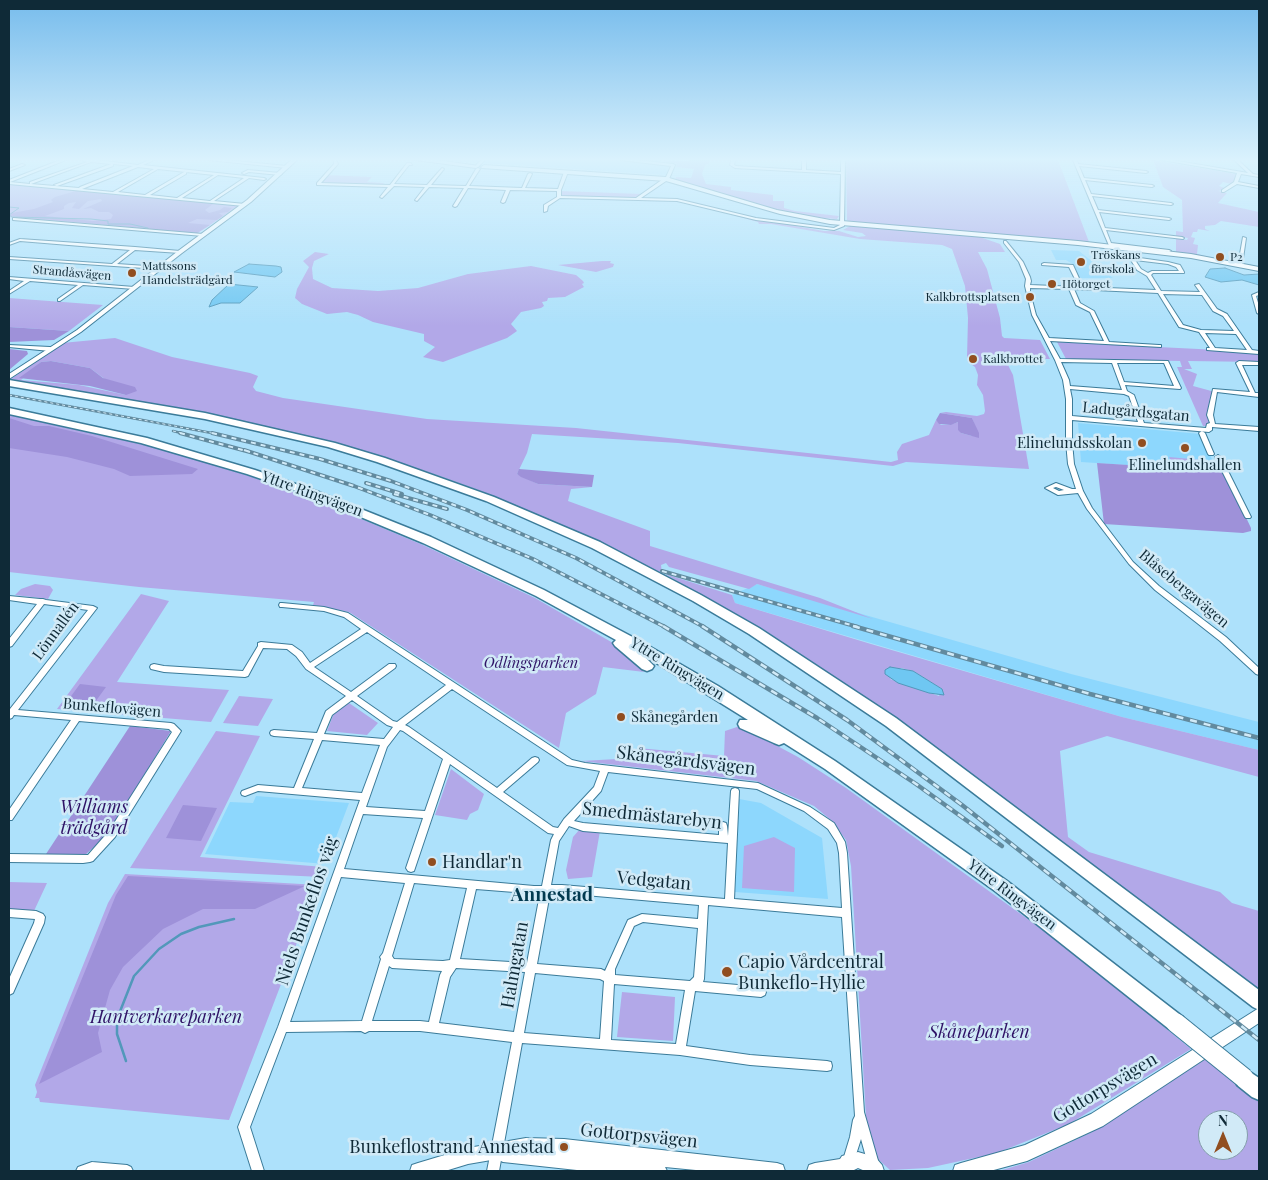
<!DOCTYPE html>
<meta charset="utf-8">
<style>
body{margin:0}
#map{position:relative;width:1268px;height:1180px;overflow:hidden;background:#ade1fb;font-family:"Playfair Display",serif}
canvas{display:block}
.frame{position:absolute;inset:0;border:10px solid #0f2a37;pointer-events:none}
.north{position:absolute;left:1198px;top:1110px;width:50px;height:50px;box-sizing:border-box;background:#d1eaf7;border:1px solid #839daa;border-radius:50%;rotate:0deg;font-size:14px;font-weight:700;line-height:20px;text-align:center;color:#0f2a37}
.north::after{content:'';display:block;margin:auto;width:18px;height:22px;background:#914e20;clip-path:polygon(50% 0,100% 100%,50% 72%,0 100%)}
</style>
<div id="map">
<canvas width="1268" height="1180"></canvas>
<div class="frame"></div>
<div class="north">N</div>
</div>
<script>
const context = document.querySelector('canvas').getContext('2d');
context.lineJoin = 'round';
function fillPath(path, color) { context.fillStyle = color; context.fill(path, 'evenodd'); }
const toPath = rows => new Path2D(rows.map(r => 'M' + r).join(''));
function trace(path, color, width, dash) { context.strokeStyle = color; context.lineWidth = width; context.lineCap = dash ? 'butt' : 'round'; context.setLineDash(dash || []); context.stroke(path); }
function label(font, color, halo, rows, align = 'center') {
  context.font = font + ' "Playfair Display",serif'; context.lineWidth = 5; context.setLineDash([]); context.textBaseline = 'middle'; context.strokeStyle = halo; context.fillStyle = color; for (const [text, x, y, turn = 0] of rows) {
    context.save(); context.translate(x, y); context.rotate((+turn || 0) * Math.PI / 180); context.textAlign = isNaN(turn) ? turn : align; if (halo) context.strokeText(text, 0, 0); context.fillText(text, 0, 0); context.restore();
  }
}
fillPath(toPath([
 [432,160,661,160,660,163,669,164,666,175],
 [1051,250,1079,251,1113,278,1079,278,1074,265,1066,260,1056,260],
 [1078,423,1201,434,1217,471,1081,462],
 [757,584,1071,674,1259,722,1259,750,1122,717,735,603,732,595],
 [256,796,349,803,326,864,205,854,230,802,253,803],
 [739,799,761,803,822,838,828,899,735,892]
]), '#8dd7fd');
fillPath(toPath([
 [710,160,709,164,705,165,702,174,706,184,731,187,731,190,773,195,773,201,784,201,784,208,795,211,839,216,837,219,823,218,787,213,675,180,676,177,691,178,694,169,676,167,677,164,662,161],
 [846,160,1058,160,1089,242,851,222,847,220],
 [1153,160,1236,174,1235,180,1231,184,1223,182,1219,186,1227,189,1218,191,1227,193,1218,203,1259,212,1259,227,1221,221,1215,225,1205,226,1205,229,1210,231,1198,229,1197,232,1193,232,1191,237,1195,238,1193,244,1198,245,1197,254,1205,256,1178,253,1171,251,1176,252,1176,238,1187,240,1188,238,1176,236,1176,231,1183,232,1182,200,1163,187],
 [327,175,372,177,367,182,384,183,382,185,320,183],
 [9,184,122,194,240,205,198,233,9,217],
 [560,191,643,194,636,198,560,196],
 [733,215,824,231,839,231,858,237,866,236,862,233,843,230,850,226,977,236,1000,244,1005,252,978,252,987,269,1000,318,1002,336,1004,338,1040,340,1050,359,1005,359,1013,375,1029,469,906,462,893,466,678,443,532,434,527,453,517,474,538,484,592,487,571,489,568,501,650,531,650,546,820,598,873,619,757,584,749,589,669,567,666,563,661,565,662,573,562,525,481,491,428,472,334,443,227,417,11,379,62,343,115,338,172,357,250,373,258,376,253,387,256,391,283,398,427,419,576,428,891,462,898,460,897,452,902,444,929,435,936,420,941,425,950,425,958,422,961,433,972,436,977,431,972,418,940,413,946,412,977,416,984,414,985,411,983,395,977,385,978,375,975,367,968,362,967,358,968,318,965,286,952,249,942,245,860,239,771,224,759,224,758,222],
 [51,361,90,368,126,395,79,385,21,380,41,362],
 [315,252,329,254,314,261,312,268,313,279,332,288,378,291,418,288,468,274,531,266,576,275,583,281,584,283,582,284,584,287,565,297,548,298,547,301,542,302,544,306,541,308,521,312,511,324,517,331,507,338,443,362,423,357,435,347,424,341,424,334,373,322,358,315,347,312,327,314,302,304,295,298,297,289,309,267,303,261],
 [602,261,611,261,610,263,614,264,613,267,596,272,558,265],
 [9,298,103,305,69,331,9,327],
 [1057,342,1259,352,1259,362,1188,361,1192,369,1184,369,1197,374,1193,386,1215,392,1210,406,1213,426,1203,426,1177,367,1182,367,1180,361,1066,359],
 [9,415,154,447,252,477,321,502,423,545,535,598,613,643,630,657,644,672,603,667,596,694,566,713,559,748,349,612,313,605,314,602,139,587,9,572],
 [1169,457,1202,460,1207,469,1174,466],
 [665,574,732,595,735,603,871,644,1122,717,1259,750,1259,777,1107,736,1060,751,1068,837,1089,852,1220,892,1232,903,1259,911,1259,992,903,723,796,651],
 [901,668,913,671,942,689,939,696,890,679],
 [35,584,50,586,53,590,48,599,15,595,21,589],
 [141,594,169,601,117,682,229,690,211,722,57,709],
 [239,696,273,699,258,726,223,723],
 [349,703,378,723,367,735,327,731,334,713],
 [740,726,798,757,846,788,1072,951,1191,1049,1069,1124,997,1153,928,1168,890,1170,868,1150,851,866,846,840,832,821,814,806,756,781,581,761,635,758,638,748,724,756,725,731],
 [216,731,260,736,200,857,324,867,322,877,130,868],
 [451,769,484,794,478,810,470,814,467,820,435,815],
 [580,829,600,831,592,877,568,879,566,870,573,837],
 [774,837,795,848,794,892,742,888,744,846],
 [125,874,319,885,229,1120,40,1102,39,1098,35,1098,37,1092,35,1085,108,903],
 [9,882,47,883,34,911,9,910],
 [622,992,675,997,673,1041,617,1037],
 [1207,1058,1259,1100,1259,1171,999,1171,1029,1162,1092,1132],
 [1208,1120,1238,1120,1238,1150,1208,1150]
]), '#b2a8e8');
fillPath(toPath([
 [79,190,229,204,213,204,205,210,209,213,220,210,224,207,232,208,228,212,219,213,223,216,217,220,197,219,188,223,210,225,197,233,9,216,12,213,34,209,53,202,51,200,55,197],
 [101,199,102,201,83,209,91,208,99,212,109,212,113,215,111,219,93,221,45,216,64,209,64,206,69,203,76,202,72,208,79,209,88,201],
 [9,327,69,331,54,340,9,342],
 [9,349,27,351,28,354,9,370],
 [51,361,90,368,103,378,135,387,137,391,126,395,90,386,19,378,41,362],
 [940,413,972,418,979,433,979,438,961,433,958,430,958,422,951,425,939,424,936,420],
 [9,418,34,426,49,426,92,436,198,469,192,474,130,476,114,469,67,457,9,448],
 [1097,463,1224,471,1251,528,1251,531,1243,533,1104,524],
 [519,469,594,475,592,487,538,484,521,477,517,474],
 [80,684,106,687,90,709,63,707],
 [130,726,171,731,109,833,84,856,46,854],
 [183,805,217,808,201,841,166,838],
 [128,876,305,886,255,909,203,909,163,929,123,967,110,990,98,1033,102,1052,39,1084,116,895]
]), '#9e91d9');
const water = toPath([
 [249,264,276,266,281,267,282,272,275,277,234,272,249,264],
 [1225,268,1244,275,1259,274,1259,285,1242,280,1221,282,1205,277,1210,269,1225,268],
 [229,284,258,287,240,303,221,303,209,307,212,300,229,284],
 [890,667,913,671,942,689,944,695,929,693,898,683,885,674,885,670,890,667]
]);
fillPath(water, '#6fc7f2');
trace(water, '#5298ba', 1);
trace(toPath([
 [9,207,19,208,9,215,12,217,91,219,108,221,108,224,130,224,148,228]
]), '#5298ba', 1);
trace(toPath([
 [126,1061,117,1034,117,1019,134,976,159,949,181,934,199,927,234,919]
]), '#5298ba', 2.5);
const street = toPath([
 [60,160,66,160,10,182,30,184,30,182,87,162,81,160,97,160,138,165,149,160,154,160,143,165,264,178,266,179,264,180,249,178,214,201,245,204,246,205,244,206,9,184,9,180,60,160],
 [91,162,111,164,54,185,57,186,113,166,113,164,133,166,80,187,79,188,31,184,91,162],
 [138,167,154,169,113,192,82,189,138,167],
 [158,169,214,175,177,198,150,195,186,174,186,172,184,172,145,195,118,192,158,169],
 [218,175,244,178,210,201,182,198,218,175],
 [208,160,226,160,287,166,289,167,287,168,208,160],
 [334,160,336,160,338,164,321,183,390,185,407,163,411,163,412,165,409,165,394,184,427,185,442,168,444,169,431,185,466,186,476,169,478,168,480,169,469,186,522,188,528,174,530,173,532,174,525,188,558,189,564,172,566,171,568,172,561,190,561,196,636,198,666,177,671,166,620,160,637,160,673,164,675,165,669,179,641,198,677,199,756,218,834,228,840,225,841,174,735,168,730,165,731,160,735,160,734,165,736,166,802,170,802,160,806,160,806,170,841,172,841,160,845,160,844,226,834,230,756,220,677,201,560,198,548,206,547,211,544,212,544,205,557,197,557,191,510,190,505,202,503,203,501,202,506,190,468,188,457,206,455,207,453,206,464,188,429,187,417,201,415,200,425,187,394,186,382,198,380,197,388,187,317,185,317,183,334,164,334,160],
 [481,160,485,160,478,167,476,167,476,165,481,160],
 [1073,160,1077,160,1078,164,1146,171,1148,172,1146,173,1079,166,1084,178,1152,185,1154,186,1152,187,1085,180,1091,194,1171,203,1173,204,1171,205,1092,196,1098,210,1169,218,1171,219,1169,220,1099,212,1105,228,1182,237,1184,238,1183,239,1106,230,1111,243,1169,250,1171,251,1169,252,1112,246,1112,248,1110,248,1073,160],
 [1172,160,1248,173,1234,160,1238,160,1253,174,1259,175,1259,177,1241,174,1238,182,1259,186,1259,188,1237,184,1224,192,1222,192,1222,190,1234,182,1237,173,1162,160,1172,160],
 [22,164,25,165,9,171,9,169,22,164],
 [248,170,280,173,282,174,280,175,249,172,244,174,242,173,248,170],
 [14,218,203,234,205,235,203,236,13,220,13,218,14,218],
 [1243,237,1246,238,1242,265,1240,266,1238,265,1243,237],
 [20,239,135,247,180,251,182,252,180,253,135,250,117,264,161,267,161,269,159,269,9,259,9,257,112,264,130,250,20,241,9,245,9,243,20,239],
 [1004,241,1006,241,1023,262,1030,277,1031,281,1030,285,1079,287,1069,267,1042,265,1042,264,1044,263,1073,265,1083,287,1156,290,1147,276,1137,270,1129,257,1128,249,1130,248,1132,249,1133,257,1168,262,1180,265,1184,272,1184,273,1153,273,1151,275,1161,291,1200,292,1195,285,1199,284,1217,309,1227,314,1252,350,1259,351,1259,354,1207,350,1207,348,1210,348,1199,332,1179,327,1158,293,1074,289,1080,303,1094,311,1109,342,1159,345,1161,345,1161,347,1050,341,1060,359,1168,361,1181,388,1180,389,1125,385,1127,391,1134,395,1144,423,1206,428,1207,424,1210,423,1207,415,1213,389,1250,392,1236,363,1239,361,1259,362,1259,365,1242,365,1255,393,1259,393,1259,397,1217,392,1213,415,1215,424,1259,427,1259,431,1212,427,1212,430,1209,432,1072,420,1072,442,1074,464,1083,491,1092,508,1133,562,1159,586,1226,637,1259,668,1259,675,1256,674,1220,641,1155,590,1129,564,1087,509,1078,493,1058,495,1045,488,1056,483,1072,489,1076,489,1068,464,1066,442,1066,399,1063,380,1055,360,1032,315,1025,286,1026,279,1019,262,1004,243,1004,241],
 [1135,260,1168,264,1176,267,1179,271,1152,271,1148,273,1141,269,1135,260],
 [1030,288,1069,289,1076,305,1090,312,1104,341,1049,338,1036,315,1030,292,1030,288],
 [1163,294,1202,295,1213,311,1223,316,1234,331,1201,330,1183,325,1163,294],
 [1205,333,1236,334,1247,350,1215,348,1205,333],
 [1061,362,1112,363,1122,390,1070,386,1069,380,1061,362],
 [1117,363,1164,363,1174,386,1124,382,1117,363],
 [1070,389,1124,394,1129,396,1138,422,1072,416,1072,399,1070,389],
 [1056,487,1064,490,1059,491,1053,488,1056,487],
 [9,277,134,287,136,288,134,289,83,285,60,301,58,301,58,299,78,285,30,281,9,294,9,291,24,281,9,279,9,277],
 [1259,292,1259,295,1256,296,1259,306,1259,314,1257,313,1252,295,1259,292],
 [9,345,50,347,53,349,50,351,9,347,9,345],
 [1202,431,1205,433,1214,454,1213,455,1209,455,1208,454,1199,433,1202,431],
 [1218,455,1221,457,1251,517,1250,518,1246,518,1245,517,1215,457,1218,455],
 [9,596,40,599,43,599,46,600,93,606,97,608,18,710,171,723,174,724,181,731,115,837,93,861,90,862,83,863,9,862,9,854,88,855,109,831,172,732,169,729,79,721,12,820,9,820,9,810,71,720,14,715,12,718,9,719,9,709,10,709,88,610,44,604,12,646,9,647,9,639,37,604,9,600,9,596],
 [280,603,282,603,324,607,348,613,572,760,585,763,758,783,810,807,834,823,845,842,847,853,864,1112,879,1164,877,1168,873,1170,869,1168,861,1139,853,1164,849,1166,845,1164,843,1160,850,1137,853,1120,855,1116,842,917,708,905,704,979,703,982,761,987,765,989,766,992,765,995,761,997,695,991,686,1046,750,1055,827,1061,831,1062,832,1066,831,1070,827,1071,750,1065,680,1055,522,1043,499,1171,487,1171,512,1042,420,1031,369,1031,365,1033,361,1031,286,1032,250,1127,264,1171,252,1171,238,1127,278,1027,360,800,258,791,245,796,242,795,241,793,242,791,258,785,294,788,314,739,274,736,271,735,270,733,271,731,274,730,317,733,326,711,346,696,306,669,296,656,287,649,263,648,248,676,245,677,164,672,151,669,150,667,151,665,154,664,164,666,243,671,258,646,258,643,261,642,292,645,302,652,310,663,361,629,344,617,324,611,282,607,280,607,279,605,280,603],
 [367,632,446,685,397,722,393,721,357,696,395,668,396,666,395,664,389,664,351,692,314,667,367,632],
 [452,689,567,765,600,771,594,787,564,819,558,828,553,827,503,792,538,762,539,760,538,758,535,757,532,758,497,788,409,727,405,725,452,689],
 [352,700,387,725,393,727,384,739,324,734,332,715,352,700],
 [400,730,403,731,443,759,425,811,366,807,387,747,400,730],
 [322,740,380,745,362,793,302,788,322,740],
 [450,764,548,833,554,834,551,840,542,886,534,886,344,869,363,814,423,818,406,868,408,871,411,872,414,871,450,764],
 [608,772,757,789,804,811,828,829,837,843,839,853,842,908,734,899,739,791,738,789,735,788,732,789,731,791,728,836,727,826,726,823,723,822,720,823,719,826,719,835,583,823,574,821,601,791,608,772],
 [569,826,583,831,728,843,725,899,562,885,551,885,559,841,569,826],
 [341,877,405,883,383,953,380,957,381,959,362,1021,290,1022,341,877],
 [414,883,467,888,450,960,443,961,394,959,392,956,414,883],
 [476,889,540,894,527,963,460,959,476,889],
 [550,893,562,893,699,905,698,919,642,914,628,920,605,971,601,969,537,964,550,893],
 [643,922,698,928,694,977,690,981,615,975,615,969,634,926,643,922],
 [389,966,392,968,442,971,440,975,429,1022,420,1021,372,1021,389,966],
 [456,968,525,972,514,1032,439,1023,450,977,456,968],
 [535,973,600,979,604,981,600,1039,524,1033,535,973],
 [614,984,685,990,676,1044,611,1040,614,984],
 [9,909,36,911,43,914,45,917,44,923,13,993,9,995,9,979,34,923,35,919,9,917,9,909],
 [92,1162,127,1165,131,1167,133,1171,76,1171,78,1167,92,1162]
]);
const secondary = toPath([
 [291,160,297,160,251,202,182,253,81,332,9,379,9,374,77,330,178,251,247,200,291,160],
 [415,160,437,160,479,166,476,168,415,160],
 [484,165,666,177,777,210,830,220,1078,241,1191,254,1259,267,1259,271,1191,258,1078,245,830,224,780,214,666,181,482,168,481,167,484,165],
 [1259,1008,1259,1023,1103,1126,1027,1161,990,1171,953,1171,955,1165,961,1163,1025,1145,1091,1114,1259,1008],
 [526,1138,564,1139,777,1163,783,1165,785,1171,706,1171,665,1167,667,1171,586,1171,503,1162,497,1159,468,1164,445,1171,410,1171,412,1165,418,1163,468,1148,526,1138],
 [858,1152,875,1157,882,1165,884,1171,865,1171,858,1168,852,1171,807,1171,809,1165,815,1163,840,1159,842,1156,858,1152]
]);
const highway = toPath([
 [9,380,205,413,335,443,385,458,494,497,600,542,701,595,759,628,896,718,1259,990,1259,1010,1253,1007,886,726,749,634,693,601,592,548,486,501,377,462,328,447,205,419,9,386,9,380],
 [9,408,147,438,255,470,316,491,431,537,544,590,640,641,718,686,835,761,1007,881,1183,1017,1185,1023,1183,1029,1176,1032,1169,1029,995,891,825,769,784,743,779,745,774,743,740,728,738,724,740,720,748,720,642,654,654,666,652,669,647,671,642,669,615,646,613,643,616,640,536,596,423,543,308,495,247,474,141,443,9,414,9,408],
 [1244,1068,1259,1078,1259,1100,1252,1097,1237,1085,1234,1078,1237,1071,1244,1068]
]);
trace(street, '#3b7b99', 2);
trace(secondary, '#3b7b99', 2);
trace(highway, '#3b7b99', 3);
fillPath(street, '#fff');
fillPath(secondary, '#fff');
fillPath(highway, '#fff');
const railFar2 = toPath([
 [9,395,217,434],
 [173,431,185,434]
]);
const railFar1 = toPath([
 [180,433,250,452],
 [212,433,320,459,391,481,467,510,576,558,704,627],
 [244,450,354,486,430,515,533,559,665,627],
 [366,483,402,494],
 [394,494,447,509],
 [662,571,858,627]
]);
const rail = toPath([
 [663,626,817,718,916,784,1002,846],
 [702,626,847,720,962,805,1259,1040],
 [853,626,1090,694,1259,738]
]);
trace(railFar2, '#628a9e', 2.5);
trace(railFar1, '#628a9e', 4);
trace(rail, '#628a9e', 4.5);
trace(railFar2, '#d1eaf7', 1, [3]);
trace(railFar1, '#d1eaf7', 2, [5]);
trace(rail, '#d1eaf7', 2.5, [7]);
const highwayBridge = toPath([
 [1176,1023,1244,1078]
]);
trace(highwayBridge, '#3b7b99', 21, []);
trace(highwayBridge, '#fff', 19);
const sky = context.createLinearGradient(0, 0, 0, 326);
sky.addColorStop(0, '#77bcec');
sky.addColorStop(0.49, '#daf2fd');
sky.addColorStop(1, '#daf2fd00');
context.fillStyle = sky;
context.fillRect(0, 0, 1268, 326);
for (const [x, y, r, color] of [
 [1220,257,5,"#914e20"],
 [1081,262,5,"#914e20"],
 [132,273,5,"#914e20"],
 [1052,284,5,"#914e20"],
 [1030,297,5,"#914e20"],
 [973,359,5,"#914e20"],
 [1142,443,5,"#914e20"],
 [1185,448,5,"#914e20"],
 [621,717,5,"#914e20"],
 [432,862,5,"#914e20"],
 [727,972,6,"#914e20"],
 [564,1147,5,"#914e20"]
]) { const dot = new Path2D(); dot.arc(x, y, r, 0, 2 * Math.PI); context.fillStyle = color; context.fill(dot); trace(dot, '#d1eaf7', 2); }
label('12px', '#0f2a37', '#d1eaf7', [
 ["Tröskans",1091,255],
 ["förskola",1091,269],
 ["P2",1230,257],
 ["Mattssons",142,266],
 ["Handelsträdgård",142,280],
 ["Hötorget",1062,284],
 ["Kalkbrottsplatsen",1020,297,"right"],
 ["Kalkbrottet",983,359]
], 'left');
label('12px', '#0f2a37', '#d1eaf7', [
 ["Strandåsvägen",72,273,5]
]);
label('15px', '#0f2a37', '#d1eaf7', [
 ["Ladugårdsgatan",1136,412,5],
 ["Yttre Ringvägen",312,494,20],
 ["Blåsebergavägen",1184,589,40],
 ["Lönnallén",56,631,-54],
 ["Yttre Ringvägen",677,669,31],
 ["Bunkeflovägen",112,708,5],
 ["Yttre Ringvägen",1012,895,37]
]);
label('15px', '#0f2a37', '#d1eaf7', [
 ["Elinelundsskolan",1132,443],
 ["Elinelundshallen",1185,465,"center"],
 ["Skånegården",631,717,"left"]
], 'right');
label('italic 15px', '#2f1266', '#d1eaf7', [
 ["Odlingsparken",531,663]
]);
label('18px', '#0f2a37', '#d1eaf7', [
 ["Skånegårdsvägen",686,761,7],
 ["Smedmästarebyn",652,816,6],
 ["Vedgatan",654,881,5],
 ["Niels Bunkeflos väg",307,911,-71],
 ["Halmgatan",515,965,-80],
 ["Gottorpsvägen",1105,1088,-31],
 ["Gottorpsvägen",639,1136,6]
]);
label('italic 18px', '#2f1266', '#d1eaf7', [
 ["Williams",94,807],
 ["trädgård",94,828],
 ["Hantverkareparken",166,1017],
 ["Skåneparken",979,1032]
]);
label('18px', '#0f2a37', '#d1eaf7', [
 ["Handlar'n",442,862],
 ["Capio Vårdcentral",738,962],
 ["Bunkeflo-Hyllie",738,983],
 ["Bunkeflostrand Annestad",554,1147,"right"]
], 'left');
label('bold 19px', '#023a50', '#d1eaf7', [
 ["Annestad",552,895]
]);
</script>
